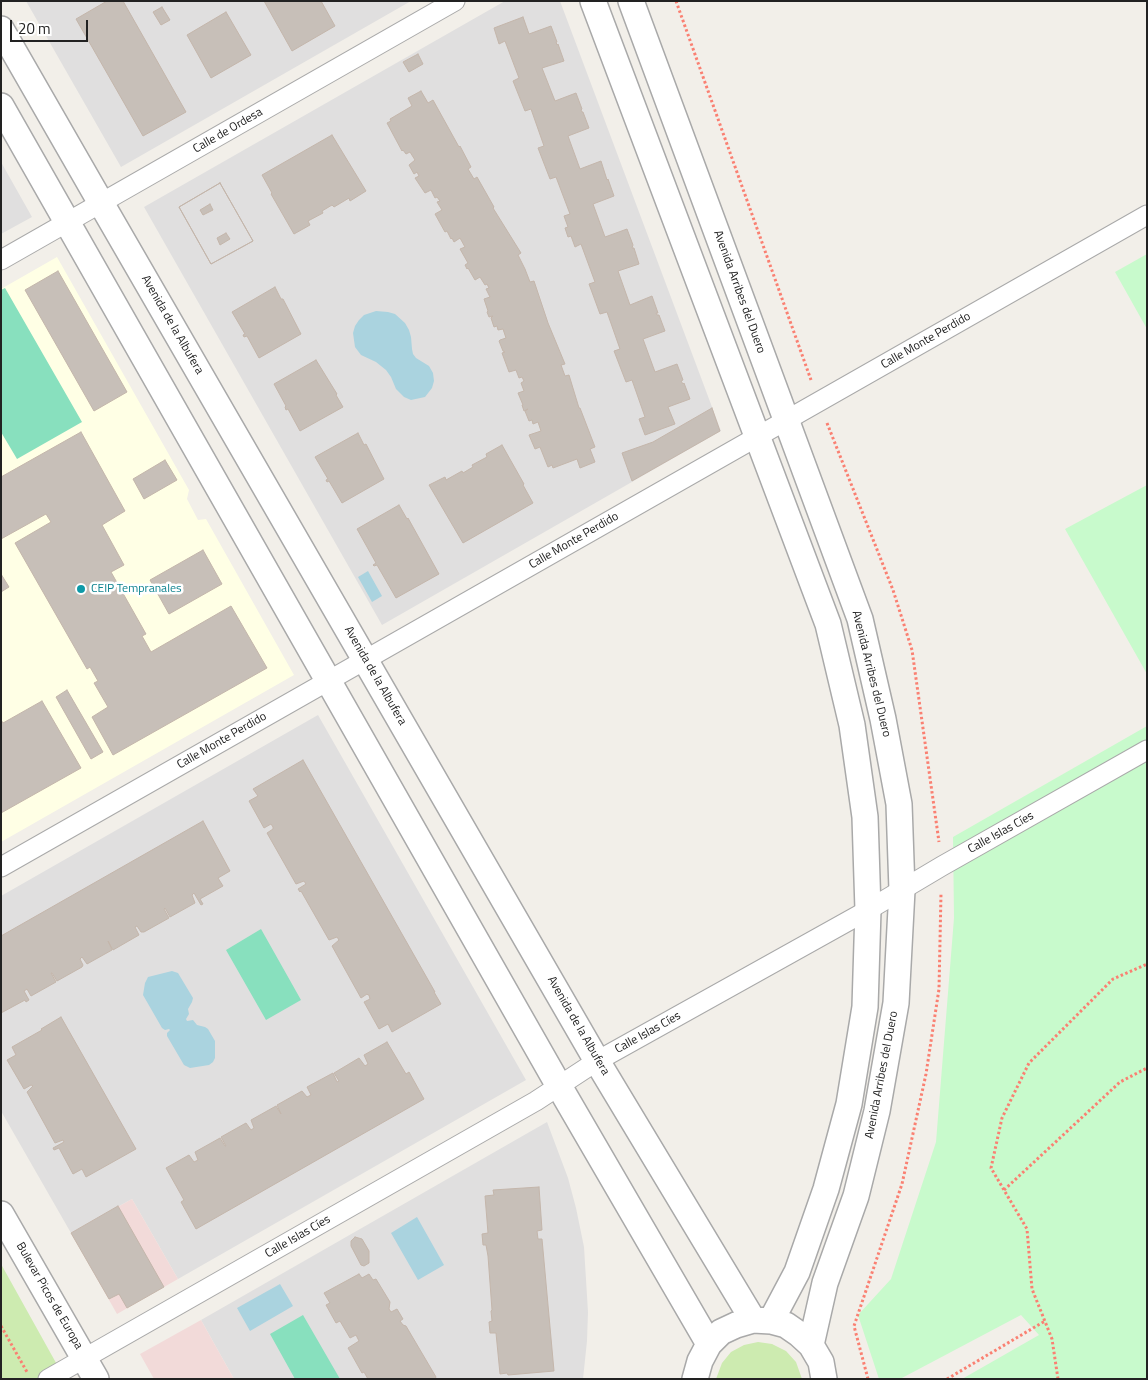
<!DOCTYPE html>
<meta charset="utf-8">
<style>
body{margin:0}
#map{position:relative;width:1148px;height:1380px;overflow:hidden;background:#f2efe9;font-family:"Titillium Web",sans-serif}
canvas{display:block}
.frame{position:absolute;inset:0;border:2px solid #222;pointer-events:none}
.scale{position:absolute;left:10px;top:20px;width:78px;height:22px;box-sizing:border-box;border:2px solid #222;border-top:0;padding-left:6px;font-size:15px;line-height:18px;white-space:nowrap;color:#222;-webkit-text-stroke:4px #fff;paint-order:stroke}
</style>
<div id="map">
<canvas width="1148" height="1380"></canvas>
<div class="frame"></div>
<div class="scale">20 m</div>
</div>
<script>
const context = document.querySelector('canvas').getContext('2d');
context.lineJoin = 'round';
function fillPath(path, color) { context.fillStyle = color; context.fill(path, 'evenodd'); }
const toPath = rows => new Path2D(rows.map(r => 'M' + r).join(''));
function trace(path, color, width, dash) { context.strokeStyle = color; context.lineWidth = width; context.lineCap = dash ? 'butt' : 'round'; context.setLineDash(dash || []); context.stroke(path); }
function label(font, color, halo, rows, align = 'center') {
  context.font = font + ' "Titillium Web",sans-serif'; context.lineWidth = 5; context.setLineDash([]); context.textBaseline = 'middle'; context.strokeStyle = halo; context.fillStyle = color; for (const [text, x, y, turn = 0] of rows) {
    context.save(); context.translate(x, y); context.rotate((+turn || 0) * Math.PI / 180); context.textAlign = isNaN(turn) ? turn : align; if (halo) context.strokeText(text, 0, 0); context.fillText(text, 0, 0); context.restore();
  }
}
fillPath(toPath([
 [26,1,411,1,121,167],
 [505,1,560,1,721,431,382,625,144,207],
 [1,162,32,217,1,234],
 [318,715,526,1080,178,1279,132,1199,71,1233,1,1111,1,896],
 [547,1122,568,1178,576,1208,584,1247,588,1312,587,1341,583,1379,234,1379,201,1320]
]), '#e0dfdf');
fillPath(toPath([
 [132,1199,178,1279,117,1314,71,1233],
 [201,1320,234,1379,154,1379,140,1354]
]), '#f2dad9');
fillPath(toPath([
 [57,257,189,490,187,499,198,520,206,519,294,675,1,842,1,289]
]), '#ffffe5');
fillPath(toPath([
 [1,1264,65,1379,1,1379],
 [758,1342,772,1344,786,1351,796,1362,802,1379,716,1379,722,1363,731,1352,744,1345]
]), '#cdebb0');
fillPath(toPath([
 [1147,254,1147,329,1115,272],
 [1147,485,1147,674,1065,529],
 [1147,726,1147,1379,962,1379,1039,1335,1021,1315,900,1379,879,1379,858,1315,891,1279,936,1142,954,918,953,837]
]), '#c8facc');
fillPath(toPath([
 [5,288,82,422,17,459,1,432,1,290],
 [261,929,301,1000,266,1020,226,950],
 [303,1315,340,1379,295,1379,270,1334]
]), '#88e0be');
fillPath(toPath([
 [376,311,388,312,395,314,405,323,409,330,411,337,412,349,413,354,416,358,429,366,433,373,434,381,432,388,425,397,411,400,404,397,396,389,391,377,386,370,376,362,361,355,355,347,353,333,355,326,359,320,364,315],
 [368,571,382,596,372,602,358,577],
 [172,971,178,973,193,998,192,1002,188,1009,189,1014,186,1019,187,1021,193,1020,197,1025,205,1027,208,1029,215,1041,215,1058,213,1062,209,1065,190,1068,184,1065,167,1036,167,1033,170,1030,169,1029,165,1030,162,1028,143,995,145,983,148,977],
 [417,1217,444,1265,418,1280,391,1233],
 [280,1284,293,1306,250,1331,237,1308]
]), '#aad3df');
const building = toPath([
 [107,1,123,1,186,112,143,136,76,19,107,1],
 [264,1,321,1,335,26,292,51,264,1],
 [162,7,170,20,161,25,153,12,162,7],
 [226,12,251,55,211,78,187,35,226,12],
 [523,17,529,34,551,26,557,42,556,42,557,45,558,44,564,61,542,68,555,101,576,93,582,109,581,110,582,112,583,112,589,128,568,136,580,169,601,161,607,180,608,179,614,196,593,204,605,237,627,229,633,245,632,248,634,248,639,264,618,271,630,305,652,296,658,313,656,313,657,315,659,315,665,331,643,339,655,372,677,364,683,380,681,381,683,384,684,383,690,399,668,407,675,424,645,435,639,419,645,417,632,380,626,382,614,351,620,349,607,312,600,314,589,284,595,282,581,244,575,247,571,236,568,237,565,228,568,227,564,216,570,214,556,177,550,179,538,148,544,146,531,109,525,111,513,81,519,78,505,41,499,44,494,28,523,17],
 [418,54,423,64,409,72,403,62,418,54],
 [421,91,428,103,433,100,459,147,460,146,471,167,468,169,474,179,477,177,494,207,493,208,521,253,518,255,525,269,530,282,534,281,548,323,565,364,561,365,565,376,569,375,579,408,580,408,595,447,590,449,595,462,580,468,577,459,553,468,552,465,548,467,540,447,535,449,529,435,541,431,538,422,533,424,532,420,529,421,525,411,528,409,524,411,522,405,523,405,518,393,524,391,521,383,524,381,522,377,519,378,516,370,509,372,502,353,505,352,503,351,499,341,500,340,506,338,503,329,498,330,497,326,494,327,491,318,493,316,489,317,487,312,488,311,484,299,490,297,486,289,489,288,487,284,485,285,480,277,475,280,468,268,467,269,465,265,468,263,460,249,465,247,460,238,454,242,452,238,451,239,447,231,445,232,435,214,442,210,437,202,440,201,437,197,435,198,431,190,425,193,415,178,419,176,417,172,414,174,409,165,415,160,410,152,406,154,403,150,402,151,387,123,391,121,390,119,412,106,408,98,421,91],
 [332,135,366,191,350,201,349,198,334,207,332,205,322,211,323,213,308,221,310,225,294,234,271,194,272,193,262,175,332,135],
 [220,183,253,241,211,264,179,207,220,183],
 [210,204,213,210,203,215,200,210,210,204],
 [226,233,230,239,220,245,217,238,226,233],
 [220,183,253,241,211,264,179,207,220,183],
 [58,271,127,392,94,411,25,290,58,271],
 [275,287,281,299,283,299,301,334,259,358,247,336,244,337,243,335,245,334,232,312,275,287],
 [316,360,337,394,336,395,343,407,300,431,288,409,286,410,285,407,286,406,274,384,316,360],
 [712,408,720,431,632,481,622,453,653,442,712,408],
 [81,432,125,511,102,525,124,565,111,572,146,634,142,636,151,652,231,606,267,668,113,755,92,717,108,707,94,683,98,681,90,667,87,669,15,543,51,522,46,514,1,539,1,477,81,432],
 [358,433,364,445,366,444,384,479,342,503,329,481,327,482,326,480,328,479,315,457,358,433],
 [502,445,524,484,523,485,533,503,463,543,429,485,445,477,446,480,462,471,463,473,473,467,472,465,487,457,486,454,502,445],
 [165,460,177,480,144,499,133,479,165,460],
 [399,505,407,519,408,518,439,574,396,598,377,565,374,566,373,565,376,563,357,529,399,505],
 [203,550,222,584,169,614,150,580,203,550],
 [1,574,9,587,1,592,1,574],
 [67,690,103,752,91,759,56,697,67,690],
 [42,701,81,768,1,813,1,720,3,723,42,701],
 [303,760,435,992,434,992,441,1004,392,1032,388,1024,379,1029,364,1002,370,999,369,995,368,995,367,994,361,998,332,946,339,940,337,937,329,940,301,891,300,892,298,889,306,884,304,881,296,884,267,833,273,829,273,827,271,824,264,828,249,801,258,796,253,789,303,760],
 [203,821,230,871,218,878,223,886,200,899,203,904,201,905,194,893,192,895,195,903,170,917,165,908,164,909,169,918,144,932,141,932,137,926,135,927,139,935,113,950,108,941,112,950,87,964,82,957,80,959,83,965,82,967,57,981,52,973,51,973,56,982,31,996,27,989,24,991,29,1000,26,1002,25,1000,1,1013,1,936,203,821],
 [61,1017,136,1149,86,1177,82,1169,73,1174,59,1148,54,1150,53,1148,64,1142,63,1140,55,1143,27,1092,33,1086,31,1085,24,1089,7,1060,16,1055,12,1047,42,1030,41,1029,61,1017],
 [387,1042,406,1074,409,1072,424,1099,196,1229,181,1202,184,1200,166,1168,189,1155,194,1162,198,1160,195,1152,220,1138,225,1146,226,1146,221,1137,246,1123,251,1130,254,1128,251,1120,276,1106,281,1114,277,1105,302,1091,307,1097,311,1095,307,1087,333,1073,337,1082,339,1081,334,1073,359,1058,365,1066,368,1064,364,1055,387,1042],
 [539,1187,542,1230,537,1231,538,1239,542,1239,554,1371,508,1375,507,1373,500,1374,496,1333,490,1333,489,1322,492,1321,491,1311,492,1310,488,1256,486,1245,483,1245,482,1234,488,1233,485,1196,494,1195,493,1190,539,1187],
 [118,1206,164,1287,127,1308,119,1294,109,1299,71,1233,118,1206],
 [355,1237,362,1239,369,1251,369,1263,364,1266,361,1265,351,1246,351,1241,355,1237],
 [359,1274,362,1278,369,1274,373,1280,376,1279,390,1302,389,1309,391,1312,397,1309,403,1319,400,1321,403,1325,406,1326,436,1377,435,1379,368,1379,364,1372,362,1373,348,1348,359,1341,356,1335,350,1338,340,1321,336,1323,326,1305,330,1303,324,1293,359,1274]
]);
fillPath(building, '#c7bfb8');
trace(building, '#c4b6ab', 1);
const pedestrian = toPath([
 [1,260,455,1],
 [1,867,1147,215],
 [48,1379,536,1101,597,1061,868,910,942,866,1147,750]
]);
const minor = toPath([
 [593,1,828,624,852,725,865,817,868,910,865,1007,849,1104,826,1189,797,1272,771,1321],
 [631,1,860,619,883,719,899,804,902,890,896,1003,877,1111,856,1196,825,1283,811,1345],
 [1,29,101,203,597,1061,753,1320],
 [1,106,559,1086,709,1344],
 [1,1214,96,1379],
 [695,1379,700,1361,709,1344,721,1332,736,1325,753,1320,771,1321,786,1325,799,1334,811,1345,821,1362,824,1379]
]);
trace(pedestrian, '#a9a9a9', 21);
trace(minor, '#a9a9a9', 28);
trace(toPath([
 [676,1,811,380],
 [827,423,893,590,912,650,939,842],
 [1004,1190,1120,1082,1147,1068],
 [1,1326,27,1372],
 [868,1379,854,1326,902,1184,926,1074,939,989,941,893],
 [947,1379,1045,1321],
 [1058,1379,1052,1339,1032,1289,1027,1229,991,1168,1002,1118,1029,1063,1113,979,1147,964]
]), '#fa8072', 3, [2.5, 2.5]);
trace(pedestrian, '#fff', 19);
trace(minor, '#fff', 25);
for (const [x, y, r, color] of [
 [81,589,5,"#0f9aa8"]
]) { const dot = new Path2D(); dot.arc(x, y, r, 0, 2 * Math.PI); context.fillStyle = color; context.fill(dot); trace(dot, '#fff', 2); }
label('12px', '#222', '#fff', [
 ["Calle de Ordesa",228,131,-30],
 ["Avenida Arribes del Duero",739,292,70],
 ["Avenida de la Albufera",172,325,60],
 ["Calle Monte Perdido",926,341,-30],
 ["Calle Monte Perdido",574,541,-30],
 ["Avenida Arribes del Duero",871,674,76],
 ["Avenida de la Albufera",375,676,60],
 ["Calle Monte Perdido",222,741,-30],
 ["Calle Islas Cíes",1001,833,-29],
 ["Avenida de la Albufera",578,1026,60],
 ["Calle Islas Cíes",648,1033,-29],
 ["Avenida Arribes del Duero",882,1075,-79],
 ["Calle Islas Cíes",298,1237,-30],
 ["Bulevar Picos de Europa",49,1296,60]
]);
label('12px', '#0d838f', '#fff', [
 ["CEIP Tempranales",91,589]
], 'left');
</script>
